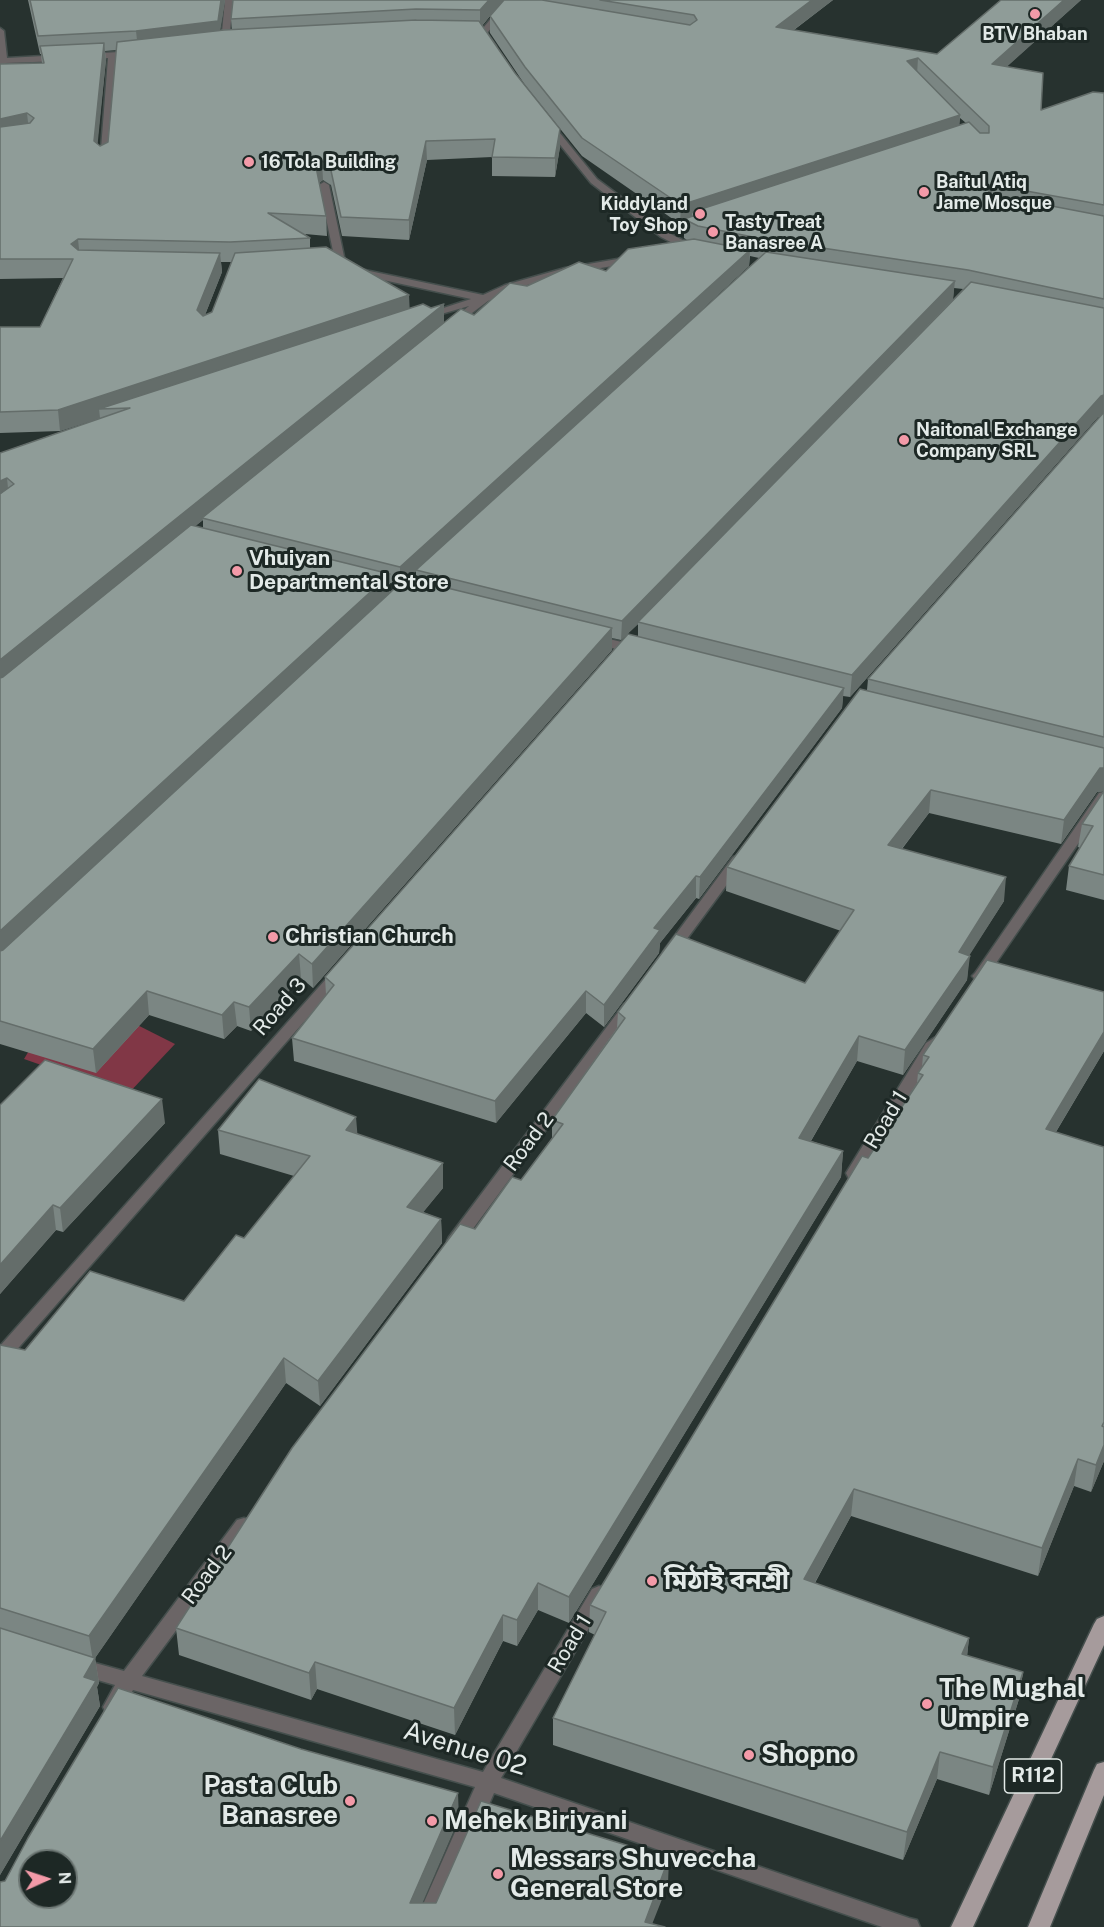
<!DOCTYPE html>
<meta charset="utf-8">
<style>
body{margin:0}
#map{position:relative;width:1104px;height:1927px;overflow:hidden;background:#27322f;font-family:"Public Sans",sans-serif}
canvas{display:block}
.north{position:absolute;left:18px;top:1849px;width:60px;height:60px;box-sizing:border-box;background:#1d2825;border:2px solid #6c7673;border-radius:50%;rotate:87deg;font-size:16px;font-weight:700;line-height:24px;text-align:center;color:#e3eae8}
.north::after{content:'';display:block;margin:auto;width:21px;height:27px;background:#f39aa8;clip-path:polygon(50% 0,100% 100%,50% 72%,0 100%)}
</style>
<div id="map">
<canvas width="1104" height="1927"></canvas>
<div class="north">N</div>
</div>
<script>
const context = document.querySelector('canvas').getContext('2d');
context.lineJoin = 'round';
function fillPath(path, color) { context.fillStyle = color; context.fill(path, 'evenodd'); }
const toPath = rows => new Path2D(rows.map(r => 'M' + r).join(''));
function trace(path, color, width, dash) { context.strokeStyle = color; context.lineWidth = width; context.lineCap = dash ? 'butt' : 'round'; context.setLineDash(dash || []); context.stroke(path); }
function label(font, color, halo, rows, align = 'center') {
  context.font = font + ' "Public Sans","Noto Sans Bengali",sans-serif'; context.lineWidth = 6; context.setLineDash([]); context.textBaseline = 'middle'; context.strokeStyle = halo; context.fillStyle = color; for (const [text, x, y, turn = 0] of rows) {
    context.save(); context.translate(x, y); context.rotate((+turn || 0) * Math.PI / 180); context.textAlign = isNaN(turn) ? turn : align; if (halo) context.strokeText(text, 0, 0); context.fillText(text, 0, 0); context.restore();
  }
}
fillPath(toPath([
 [66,989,175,1044,127,1095,24,1059]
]), '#813746');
const minor = toPath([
 [225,0,233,0,229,42,225,45,221,42,225,0],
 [510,0,520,0,509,8,487,33,496,46,489,48,479,33,503,4,510,0],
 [0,28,4,31,7,58,61,55,65,58,61,61,6,63,0,68,0,28],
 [136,51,140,54,139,56,117,58,108,160,100,162,108,58,85,60,81,57,85,54,136,51],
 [545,122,551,122,597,179,669,233,698,248,698,252,690,252,661,237,591,183,545,126,545,122],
 [324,182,329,185,346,266,483,295,505,285,565,268,635,256,640,259,635,262,566,274,513,289,488,301,452,328,447,325,448,323,469,306,424,319,419,316,471,299,337,270,319,185,324,182],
 [592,635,643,647,644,650,638,654,587,642,587,636,592,635],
 [1104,792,1104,806,985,979,975,979,972,976,975,973,1099,793,1104,792],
 [738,856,745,860,675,955,665,955,663,952,665,949,733,857,738,856],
 [339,968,344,970,347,973,344,976,6,1362,0,1364,0,1346,334,970,339,968],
 [629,1002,637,1007,634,1010,461,1245,449,1245,447,1241,449,1237,624,1004,629,1002],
 [934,1038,942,1043,862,1173,860,1177,854,1178,848,1177,846,1173,926,1043,934,1038],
 [244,1518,251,1520,253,1525,251,1530,142,1676,483,1772,592,1589,599,1586,606,1589,609,1594,606,1599,501,1778,909,1918,917,1920,920,1927,882,1927,494,1793,435,1927,413,1927,475,1787,133,1690,120,1713,113,1715,106,1713,103,1707,115,1685,70,1672,67,1666,70,1660,77,1658,124,1671,237,1520,244,1518]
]);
const major = toPath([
 [1104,1616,1104,1645,973,1927,951,1927,1094,1624,1097,1619,1104,1616],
 [1104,1762,1104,1795,1050,1927,1028,1927,1094,1770,1097,1764,1104,1762]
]);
trace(minor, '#454f4d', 3);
trace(major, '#454f4d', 3);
fillPath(minor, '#6b6566');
fillPath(major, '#a69b9c');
fillPath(toPath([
 [28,0,225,0,220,30,232,29,231,19,233,0,833,0,794,30,937,54,1001,0,1081,0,1007,66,1041,110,1104,93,1104,791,1097,792,1061,844,929,813,902,849,1004,901,969,955,967,980,903,1075,857,1061,811,1141,843,1151,841,1177,569,1623,538,1610,517,1646,503,1641,455,1735,317,1689,311,1700,179,1655,176,1628,475,1229,521,1180,552,1138,552,1120,617,1028,618,1012,805,983,841,931,726,891,727,867,867,690,868,679,1101,416,1098,417,850,697,843,696,842,708,699,899,696,898,660,943,659,953,604,1027,586,1013,496,1123,294,1061,292,1038,326,995,325,977,638,636,638,624,621,640,612,638,612,650,313,988,301,978,251,1031,237,1026,224,1039,149,1015,96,1073,0,1044,0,453,100,418,60,431,0,433,0,327,40,327,63,278,0,279,0,64,42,63,41,54,40,54],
 [490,16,490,33,525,85,582,156,680,224,684,223,684,238,687,240,606,271,527,286,474,315,444,322,409,308,310,248,310,238,305,234,327,236,326,216,319,183,323,180,331,185,342,236,409,240,427,160,492,157,492,176,555,177,560,147,482,26],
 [117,50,108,142,100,146,97,144,106,60,105,51],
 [960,118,966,123,959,125],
 [750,256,759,258,611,393,749,266],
 [221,262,232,262,212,312,205,315,222,272],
 [954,288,963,289,849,406,953,299],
 [203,520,203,528,195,526],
 [416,571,416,580,408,578],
 [390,583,398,585,390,592],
 [1104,791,1104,900,1066,890,1069,866,1080,848,1078,847,1082,824],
 [1104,992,1104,1051,1056,1132,1104,1147,1104,1461,1091,1492,1074,1486,1038,1576,851,1516,815,1583,969,1638,967,1656,1023,1672,1019,1699,989,1795,937,1779,903,1860,553,1745,553,1718,595,1635,589,1632,590,1605,868,1158,917,1083,918,1073,922,1067,923,1055],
 [0,1105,165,1123,63,1232,56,1230,0,1294],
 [218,1130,357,1134,443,1188,423,1212,441,1219,442,1243,320,1406,286,1383,95,1658,99,1683,97,1687,100,1706,0,1875,0,1345,25,1350,184,1301,244,1238,294,1176,220,1154]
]), '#7b8683');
fillPath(toPath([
 [221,0,225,0,219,38,138,49,136,31],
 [489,0,506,0,501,3,480,28,480,10],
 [812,0,833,0,775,44,776,27],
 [1064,0,1081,0,990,82,992,64],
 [104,43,106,60,96,160,94,141],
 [918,58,917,75,907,61],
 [27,113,29,132,0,138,0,119],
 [960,115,959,133,696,215,692,212,692,220,684,219,684,223,680,224,681,205],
 [560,129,560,147,555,177,555,158],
 [426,141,427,160,409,240,409,220],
 [322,161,323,180,317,185,316,167],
 [993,185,991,204,988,187],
 [78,239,80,259,71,244],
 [750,250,749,266,400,586,400,567],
 [220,253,222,272,199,330,197,310],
 [955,281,953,299,639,622,638,622,638,624,621,640,622,621],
 [409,295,410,315,99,409,100,418,60,431,58,410],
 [444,304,444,323,202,518,203,520,0,685,0,660],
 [1104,395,1104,415,1098,417,850,697,852,675,1101,396],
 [7,478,9,499,0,503,0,481],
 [390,574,390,595,0,958,0,931],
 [612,628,612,650,313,988,312,964],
 [844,688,842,708,699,899,700,877],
 [1100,768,1104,768,1104,791,1097,792,1061,844,1064,820],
 [931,790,929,813,886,869,888,845],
 [696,876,696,898,660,943,659,953,604,1027,604,1005,654,928],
 [1006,877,1004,901,962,967,970,956,967,980,903,1075,905,1050,959,952],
 [299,954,301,978,251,1031,249,1007],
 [147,991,149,1015,96,1073,93,1049],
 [586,991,586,1013,496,1123,495,1101],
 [234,1002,237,1026,224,1039,222,1015],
 [1104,1032,1104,1051,1042,1155,1046,1129],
 [859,1036,857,1061,798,1163,799,1138],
 [162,1099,165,1123,63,1232,60,1208],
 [356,1117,358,1141,346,1130],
 [843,1151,841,1177,569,1623,569,1597],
 [443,1163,443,1188,408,1231,407,1207],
 [53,1205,56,1230,0,1294,0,1265],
 [441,1219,442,1243,320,1406,318,1381],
 [284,1358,286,1383,93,1661,89,1636],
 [1104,1445,1104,1461,1091,1492,1096,1465],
 [1078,1459,1074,1486,1038,1576,1042,1548],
 [854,1489,851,1516,802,1606,804,1579],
 [538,1583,538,1610,517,1646,517,1620],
 [503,1615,503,1641,455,1735,454,1708],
 [969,1638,966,1666,962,1654],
 [95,1658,99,1683,97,1687,100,1706,0,1875,0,1841,84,1677],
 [315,1662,317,1689,311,1700,309,1673],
 [1023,1672,1019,1699,989,1795,993,1767],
 [940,1752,937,1779,903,1860,907,1832],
 [458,1793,459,1819,412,1927,410,1903],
 [669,1858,668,1884,651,1927,645,1922]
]), '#646d6a');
const building = toPath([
 [30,0,221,0,218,21,136,31,38,36,30,0],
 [233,0,489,0,480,10,416,9,231,19,233,0],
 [504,0,542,0,690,25,697,20,694,15,600,0,812,0,776,27,937,54,1001,0,1064,0,992,64,1043,73,1041,110,1093,92,1104,93,1104,205,993,185,988,187,989,194,1104,216,1104,299,968,270,763,239,698,226,684,219,696,215,692,212,969,122,980,133,989,133,989,126,918,58,907,61,960,115,681,205,582,138,525,67,490,16,504,0],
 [416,20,479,21,515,73,560,129,555,158,492,157,495,139,426,141,409,220,341,217,330,166,322,161,316,167,326,216,268,213,310,238,230,242,78,239,71,244,78,250,220,253,197,310,203,316,212,312,235,253,326,247,409,295,58,410,0,412,0,327,40,327,73,259,0,259,0,127,30,123,34,118,27,113,0,119,0,64,44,63,40,46,104,43,94,141,100,146,108,142,117,42,224,30,416,20],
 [694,239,750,250,400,567,202,518,461,309,474,315,510,283,527,286,579,262,606,271,628,249,694,239],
 [766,252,955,281,622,621,416,570,766,252],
 [971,282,1104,308,1104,395,1101,396,852,675,638,622,971,282],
 [423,304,431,308,444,304,0,660,0,494,14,484,7,478,0,481,0,453,130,408,99,409,423,304],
 [1104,412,1104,737,868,679,1104,412],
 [191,525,390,574,0,931,0,678,3,677,191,525],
 [406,578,612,628,312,964,299,954,249,1007,234,1002,222,1015,147,991,93,1049,0,1021,0,951,3,950,406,578],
 [628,634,844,688,700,877,696,876,654,928,660,930,604,1005,586,991,495,1101,292,1038,334,985,325,977,628,634],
 [860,689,1104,748,1104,768,1100,768,1064,820,931,790,888,845,1006,877,959,952,970,956,905,1050,859,1036,799,1138,843,1151,569,1597,538,1583,517,1620,503,1615,454,1708,315,1662,309,1673,176,1628,292,1448,460,1224,475,1229,512,1177,521,1180,563,1124,552,1120,625,1018,618,1012,676,934,805,983,854,910,727,867,860,689],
 [1104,791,1104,875,1069,866,1093,826,1082,824,1104,791],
 [987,960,1104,992,1104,1032,1046,1129,1104,1147,1104,1422,1102,1426,1104,1427,1104,1445,1096,1465,1078,1459,1042,1548,854,1489,804,1579,969,1638,962,1654,1023,1672,993,1767,940,1752,907,1832,553,1718,606,1612,590,1605,862,1156,868,1158,923,1075,918,1073,929,1057,923,1055,987,960],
 [45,1060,162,1099,60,1208,53,1205,0,1265,0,1105,45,1060],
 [259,1079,356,1117,346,1130,443,1163,407,1207,441,1219,318,1381,284,1358,89,1636,0,1608,0,1345,25,1350,90,1271,184,1301,236,1235,244,1238,310,1156,218,1130,259,1079],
 [0,1628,95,1658,84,1677,96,1681,0,1841,0,1628],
 [118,1688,301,1749,458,1793,410,1903,436,1903,481,1801,669,1858,645,1922,665,1927,0,1927,0,1882,5,1881,28,1838,118,1688],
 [30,1861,66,1861,66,1897,30,1897,30,1861]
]);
fillPath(building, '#8f9c98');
trace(building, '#646d6a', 1.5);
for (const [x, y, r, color] of [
 [1035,14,6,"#f39aa8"],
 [249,162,6,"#f39aa8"],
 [924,192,6,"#f39aa8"],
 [700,214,6,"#f39aa8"],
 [713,232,6,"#f39aa8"],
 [904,440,6,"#f39aa8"],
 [237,571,6,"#f39aa8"],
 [273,937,6,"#f39aa8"],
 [652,1581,6,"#f39aa8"],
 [927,1704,6,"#f39aa8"],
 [749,1755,6,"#f39aa8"],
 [350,1801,6,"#f39aa8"],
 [432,1821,6,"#f39aa8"],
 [498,1874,6,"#f39aa8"]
]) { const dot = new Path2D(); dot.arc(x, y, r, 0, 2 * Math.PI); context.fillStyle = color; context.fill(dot); trace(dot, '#1d2825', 2); }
label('bold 18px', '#e3eae8', '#1d2825', [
 ["BTV Bhaban",1035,34,"center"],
 ["16 Tola Building",261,162],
 ["Baitul Atiq",936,182],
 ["Jame Mosque",936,203],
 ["Kiddyland",688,204,"right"],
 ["Toy Shop",688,225,"right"],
 ["Tasty Treat",725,222],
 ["Banasree A",725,243],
 ["Naitonal Exchange",916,430],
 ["Company SRL",916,451]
], 'left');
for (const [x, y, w] of [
 [1033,1776,57]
]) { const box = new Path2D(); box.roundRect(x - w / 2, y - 17, w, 34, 4.5); context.fillStyle = '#1d2825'; context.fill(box); trace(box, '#e3eae8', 1.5); }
label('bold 20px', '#e3eae8', null, [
 ["R112",1033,1776]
]);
label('bold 21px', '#e3eae8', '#1d2825', [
 ["Vhuiyan",249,559],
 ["Departmental Store",249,583],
 ["Christian Church",285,937]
], 'left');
label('21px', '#e3eae8', '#1d2825', [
 ["Road 3",280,1007,-49],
 ["Road 1",886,1120,-59],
 ["Road 2",529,1142,-53],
 ["Road 2",207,1575,-53],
 ["Road 1",570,1644,-59]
]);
label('bold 26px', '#e3eae8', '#1d2825', [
 ["মিঠাই বনশ্রী",664,1581],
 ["The Mughal",939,1689],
 ["Umpire",939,1719],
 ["Shopno",761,1755],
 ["Pasta Club",338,1786,"right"],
 ["Banasree",338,1816,"right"],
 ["Mehek Biriyani",444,1821],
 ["Messars Shuveccha",510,1859],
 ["General Store",510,1889]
], 'left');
label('26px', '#e3eae8', '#1d2825', [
 ["Avenue 02",465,1749,17]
]);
</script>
